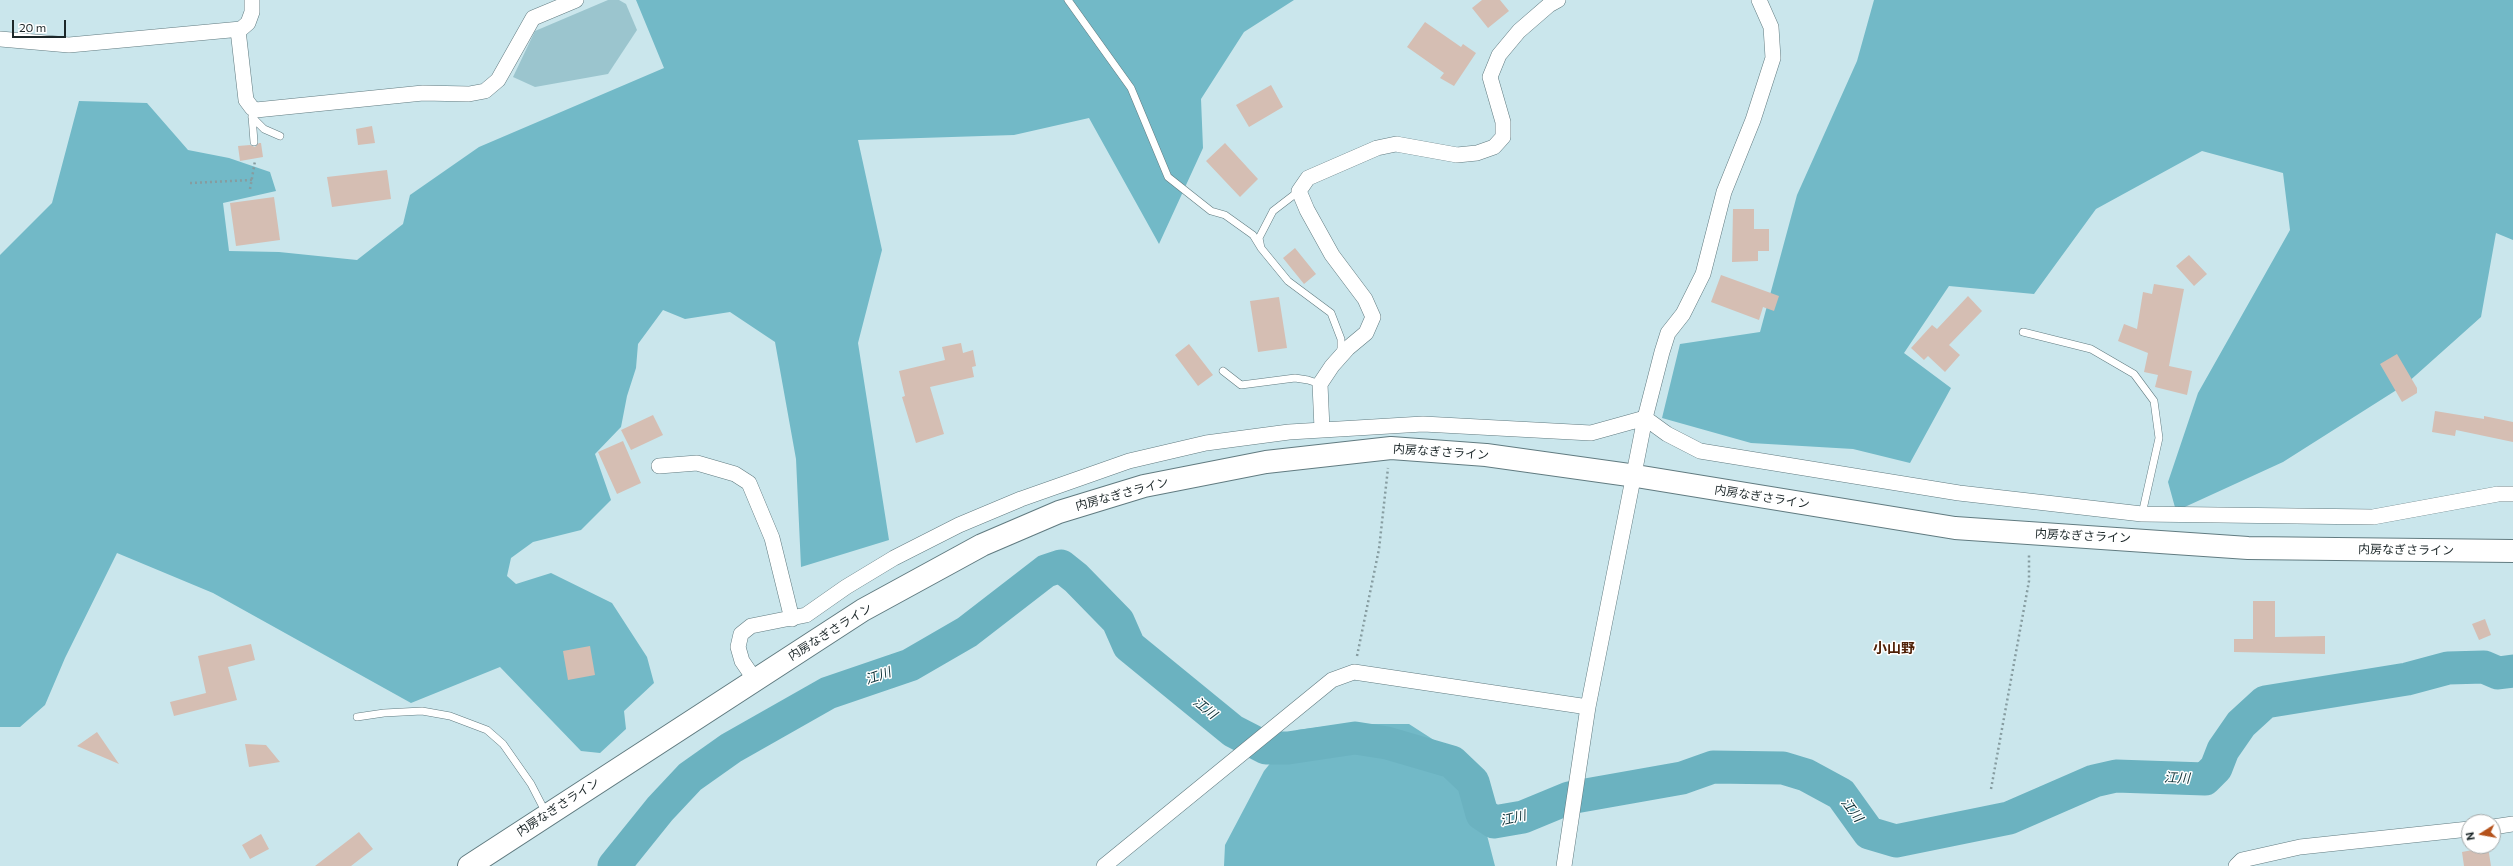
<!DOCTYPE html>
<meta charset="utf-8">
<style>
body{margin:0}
#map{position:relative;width:2513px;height:866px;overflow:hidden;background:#cae6ec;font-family:Commissioner,sans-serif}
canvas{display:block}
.north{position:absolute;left:2461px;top:814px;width:40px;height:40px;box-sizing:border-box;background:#fff;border:1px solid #a4a9a9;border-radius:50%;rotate:259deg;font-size:11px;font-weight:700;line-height:16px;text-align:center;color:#1c2729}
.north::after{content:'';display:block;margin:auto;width:14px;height:18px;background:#b5521b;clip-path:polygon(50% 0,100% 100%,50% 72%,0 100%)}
.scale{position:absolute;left:12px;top:20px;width:54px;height:18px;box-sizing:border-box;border:2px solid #1c2729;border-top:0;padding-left:5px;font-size:12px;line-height:14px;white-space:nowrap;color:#1c2729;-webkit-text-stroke:3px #fff;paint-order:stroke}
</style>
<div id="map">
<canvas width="2513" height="866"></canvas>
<div class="north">N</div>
<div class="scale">20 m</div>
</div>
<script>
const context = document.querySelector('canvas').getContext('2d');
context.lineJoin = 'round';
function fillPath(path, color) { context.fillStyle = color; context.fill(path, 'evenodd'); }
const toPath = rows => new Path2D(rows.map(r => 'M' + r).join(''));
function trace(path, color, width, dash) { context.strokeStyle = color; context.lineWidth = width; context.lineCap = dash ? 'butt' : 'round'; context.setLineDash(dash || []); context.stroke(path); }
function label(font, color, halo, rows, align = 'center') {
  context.font = font + ' Commissioner,"Noto Sans JP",sans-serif'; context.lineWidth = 3; context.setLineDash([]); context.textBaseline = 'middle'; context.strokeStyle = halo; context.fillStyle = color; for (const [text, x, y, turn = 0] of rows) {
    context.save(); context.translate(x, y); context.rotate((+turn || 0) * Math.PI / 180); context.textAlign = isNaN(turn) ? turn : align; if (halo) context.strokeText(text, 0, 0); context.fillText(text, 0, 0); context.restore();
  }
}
fillPath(toPath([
 [608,0,619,0,626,4,637,30,608,74,535,87,513,77,535,31]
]), '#9bc5ce');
fillPath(toPath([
 [636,0,1294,0,1244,32,1201,99,1203,148,1159,244,1089,118,1014,135,858,140,882,250,858,343,889,540,801,567,796,459,775,342,730,312,685,319,663,310,638,344,636,368,627,396,621,427,595,454,611,500,581,530,533,542,511,558,507,576,516,584,551,573,612,603,647,657,654,683,624,711,626,729,600,753,581,751,500,667,411,703,213,593,117,553,65,658,45,705,20,727,0,727,0,255,52,203,79,101,147,103,188,150,229,158,270,172,276,191,223,203,229,251,279,252,357,260,403,224,410,195,479,147,664,68],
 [1874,0,2513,0,2513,240,2496,233,2481,317,2406,384,2283,462,2176,511,2168,482,2198,393,2290,230,2283,173,2202,151,2096,209,2034,294,1949,286,1904,353,1951,388,1910,463,1853,449,1751,443,1662,418,1680,344,1760,332,1797,195,1857,61],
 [1345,724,1409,724,1468,762,1495,866,1224,866,1225,845,1264,771,1297,730]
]), '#72b9c7');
trace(toPath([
 [614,866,660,809,690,777,731,748,828,693,910,665,967,632,1046,571,1061,566,1076,578,1118,621,1129,646,1233,731,1266,748,1288,748,1355,738,1387,743,1452,762,1473,782,1482,814,1494,822,1523,817,1569,798,1682,778,1713,767,1783,768,1806,775,1841,794,1869,833,1896,841,2009,818,2094,781,2116,776,2205,779,2216,768,2223,750,2241,724,2265,702,2407,679,2448,668,2484,667,2498,673,2513,671]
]), '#6bb2c0', 33);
fillPath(toPath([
 [1482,0,1500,0,1509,11,1488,28,1472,8],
 [1425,22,1461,47,1463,44,1476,53,1454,86,1440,78,1444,73,1407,47],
 [1271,85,1283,107,1249,127,1236,105],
 [372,126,375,143,358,145,356,129],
 [259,143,261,143,263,157,240,161,238,146,250,145,255,147],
 [1225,143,1258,179,1240,197,1206,161],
 [387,170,391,199,332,207,327,177],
 [274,197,280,240,236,246,230,203],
 [1733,209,1754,209,1754,229,1769,229,1769,251,1758,251,1758,261,1732,262],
 [1295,248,1316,274,1304,284,1283,258],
 [2189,255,2207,274,2194,286,2176,266],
 [1721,275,1779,296,1774,311,1763,307,1759,320,1711,302],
 [2154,284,2184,289,2169,366,2192,371,2187,395,2155,387,2158,375,2144,372,2148,353,2118,341,2124,324,2137,329,2143,292,2152,294],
 [1968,296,1982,311,1949,345,1960,355,1945,372,1928,356,1924,360,1911,348,1932,325,1937,329],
 [1279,297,1287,348,1258,352,1250,301],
 [961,343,963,353,973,350,976,366,972,367,974,377,930,387,944,434,916,443,902,397,905,396,899,371,945,360,942,347],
 [1189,344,1213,375,1198,386,1175,355],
 [2397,354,2417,388,2417,393,2402,402,2380,364],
 [2435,411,2484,419,2484,416,2513,422,2513,442,2456,430,2455,436,2432,432],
 [653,415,663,435,631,450,621,430],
 [623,441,641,483,617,494,598,452],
 [2253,601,2275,601,2275,637,2325,636,2325,654,2234,652,2234,639,2253,639],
 [2485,619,2491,635,2479,640,2472,624],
 [251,644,255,660,228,667,237,700,174,716,170,702,206,693,198,656],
 [590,646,595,675,568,680,563,651],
 [97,732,119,764,77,746],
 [245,744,266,745,280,762,249,767],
 [359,832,373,849,351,866,315,866],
 [261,834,269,849,250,859,242,845],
 [2488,847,2491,866,2464,866,2462,852]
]), '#d5beb3');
const service = toPath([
 [1068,0,1131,88,1168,177,1211,211,1225,215,1253,235,1261,248],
 [252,116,254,142],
 [252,117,264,129,280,136],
 [1299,191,1273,211,1259,238,1261,248,1288,281,1331,313,1341,339,1341,354],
 [2023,332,2091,349,2134,374,2154,401,2159,438,2142,514],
 [1223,371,1241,385,1295,378,1308,380,1320,384],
 [357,717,384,713,422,711,450,716,487,730,503,744,531,784,546,813]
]);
const minor = toPath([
 [238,30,246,100,252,108,256,110,423,93,469,94,485,91,498,80,533,18,576,0],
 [0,39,69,45,241,29,248,23,252,12,252,0],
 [1322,429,1320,384,1332,366,1348,348,1366,333,1373,317,1365,299,1332,255,1307,210,1299,191,1308,178,1377,148,1396,144,1457,155,1477,153,1494,147,1503,137,1503,122,1490,77,1499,55,1519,31,1549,5,1558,0],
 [659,466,697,463,735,474,749,483,772,538,792,619],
 [755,680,742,661,738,647,741,634,751,626,806,615,846,587,894,558,959,525,1021,499,1129,461,1206,443,1289,432,1423,424,1591,433,1645,418,1667,434,1700,451,1959,493,2142,514,2373,517,2498,494,2513,494],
 [2493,827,2513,824],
 [1104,866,1332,680,1354,672,1588,707],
 [1564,866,1588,707,1645,418,1662,352,1668,333,1683,314,1703,274,1724,192,1753,120,1773,58,1771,27,1759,0],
 [2236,866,2242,860,2300,847,2469,829]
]);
const trunk = toPath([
 [469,866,863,610,982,545,1059,512,1144,486,1266,462,1391,448,1486,455,1636,476,1955,528,2248,548,2513,551]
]);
trace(service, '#617b80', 8);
trace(minor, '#617b80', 16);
trace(trunk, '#617b80', 24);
trace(toPath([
 [190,183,252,180],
 [250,189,255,161],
 [1357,656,1379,549,1388,468],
 [1991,789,2029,581,2029,553]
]), '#869ca0', 2.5, [2, 3]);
trace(service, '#fff', 7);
trace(minor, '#fff', 15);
trace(trunk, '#fff', 22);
label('12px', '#1c2729', '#fff', [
 ["内房なぎさライン",1441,452,4],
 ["内房なぎさライン",1122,494,-15],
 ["内房なぎさライン",1762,497,9],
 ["内房なぎさライン",2083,536,3],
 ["内房なぎさライン",2406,550,1],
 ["内房なぎさライン",830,632,-32],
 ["内房なぎさライン",558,807,-33]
]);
label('italic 13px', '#0c3036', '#fff', [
 ["江川",878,676,-19],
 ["江川",1205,708,39],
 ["江川",2177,778,2],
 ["江川",1852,810,53],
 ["江川",1513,818,-13]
]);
label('bold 14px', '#4f2006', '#fff', [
 ["小山野",1894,648]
]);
</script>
